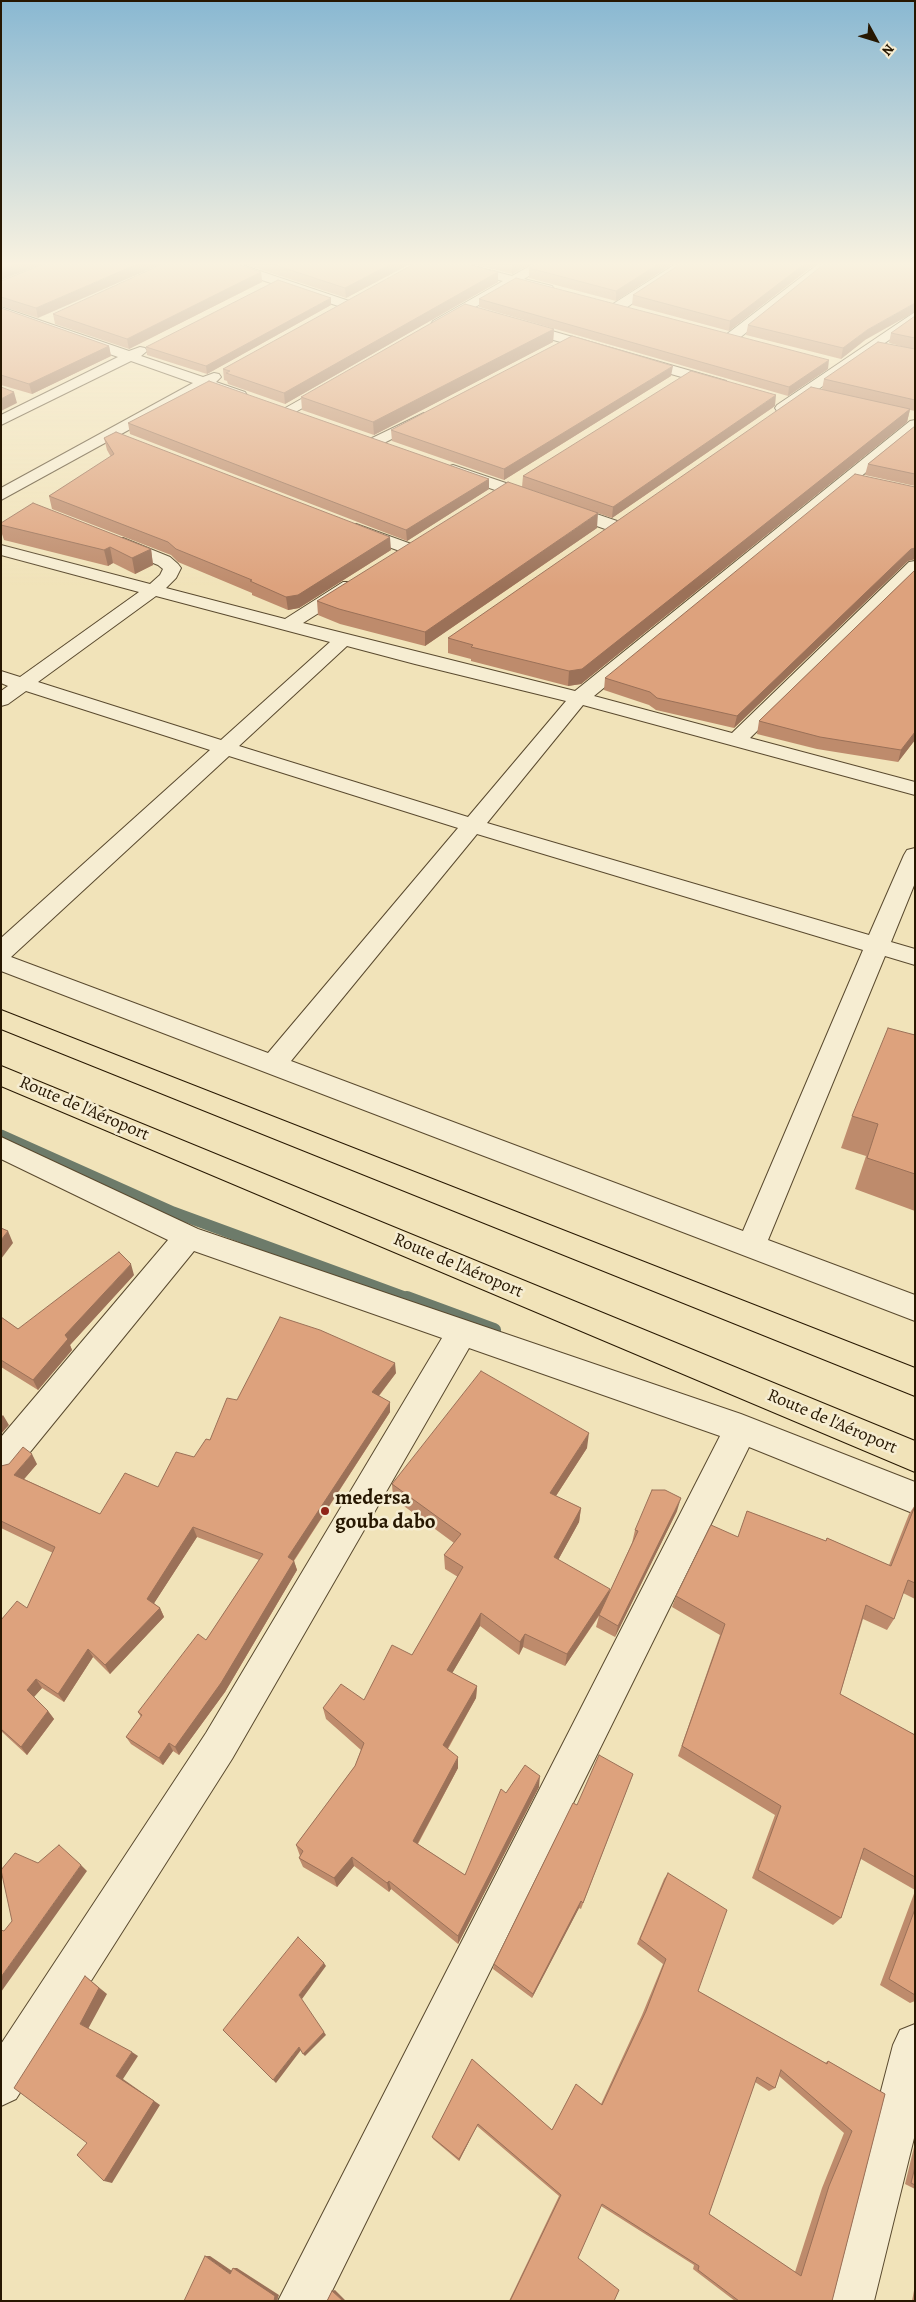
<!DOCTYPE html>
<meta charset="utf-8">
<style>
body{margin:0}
#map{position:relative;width:916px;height:2302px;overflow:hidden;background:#f1e3b9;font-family:Alegreya,serif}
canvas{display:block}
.frame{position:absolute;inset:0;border:2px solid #271701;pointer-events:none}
.north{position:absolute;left:851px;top:15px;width:50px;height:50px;-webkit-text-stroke:4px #f6edd2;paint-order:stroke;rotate:129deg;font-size:14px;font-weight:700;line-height:20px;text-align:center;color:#271701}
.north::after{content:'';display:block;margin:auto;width:18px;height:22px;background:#271701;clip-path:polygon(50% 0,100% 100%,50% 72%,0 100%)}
</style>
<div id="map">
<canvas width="916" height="2302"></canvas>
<div class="frame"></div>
<div class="north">N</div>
</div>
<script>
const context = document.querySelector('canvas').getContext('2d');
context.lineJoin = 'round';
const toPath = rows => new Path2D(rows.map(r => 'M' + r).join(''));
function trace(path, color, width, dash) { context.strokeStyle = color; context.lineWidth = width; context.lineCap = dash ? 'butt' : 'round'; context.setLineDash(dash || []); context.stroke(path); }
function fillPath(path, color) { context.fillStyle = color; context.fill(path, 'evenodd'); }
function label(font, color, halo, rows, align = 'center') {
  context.font = font + ' Alegreya,serif'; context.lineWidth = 5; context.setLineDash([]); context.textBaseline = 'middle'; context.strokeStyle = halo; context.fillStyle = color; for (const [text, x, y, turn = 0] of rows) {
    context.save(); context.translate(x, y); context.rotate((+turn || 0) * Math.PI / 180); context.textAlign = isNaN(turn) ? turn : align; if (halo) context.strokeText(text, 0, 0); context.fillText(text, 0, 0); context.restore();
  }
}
trace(toPath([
 [1,1135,173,1212,410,1299]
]), '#6d7b6a', 11);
trace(toPath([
 [407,1298,494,1330]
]), '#6d7b6a', 14);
const street = toPath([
 [225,265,242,265,349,301,351,304,349,307,341,307,227,268,225,265],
 [450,265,469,265,512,276,532,265,546,265,524,279,552,286,554,289,548,293,516,284,438,328,433,327,431,324,433,321,503,281,452,268,450,265],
 [674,265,688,265,623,310,613,310,612,307,613,304,674,265],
 [817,265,830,265,737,340,727,340,725,337,727,334,817,265],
 [1,307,129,351,140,347,145,348,147,351,141,356,203,377,214,373,219,374,221,377,216,382,245,392,247,395,240,399,205,388,1,500,1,488,193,383,131,361,1,425,1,415,118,357,1,315,1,307],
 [915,312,915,322,787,411,777,411,775,408,777,405,915,312],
 [517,321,726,381,728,384,726,387,716,387,512,328,510,325,512,322,517,321],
 [333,381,338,382,340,385,338,388,292,414,287,415,280,411,333,381],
 [424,413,431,417,429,420,380,445,370,445,367,442,370,439,424,413],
 [915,420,915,432,594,696,732,733,909,562,915,561,915,576,750,738,915,782,915,795,583,705,487,823,869,935,904,855,907,850,915,848,915,883,891,942,915,949,915,965,885,956,768,1240,915,1295,915,1321,1,971,1,938,210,750,26,691,8,704,1,706,1,691,8,686,1,683,1,671,20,677,139,592,1,555,1,545,150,584,160,575,163,569,158,565,111,546,109,542,111,538,123,538,170,557,178,564,181,568,176,578,166,588,285,619,343,582,355,582,358,586,355,590,303,623,575,691,910,421,915,420],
 [156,596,330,642,221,740,38,682,156,596],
 [347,646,415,664,566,701,468,817,239,746,347,646],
 [229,756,458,828,268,1053,11,957,229,756],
 [477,834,863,950,743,1231,291,1061,477,834],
 [453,465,620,522,622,526,620,530,614,531,608,530,447,473,445,470,447,467,453,465],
 [356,524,414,545,416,549,414,553,408,554,350,533,348,529,350,525,356,524],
 [1,1137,198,1229,741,1414,915,1482,915,1514,749,1447,327,2301,278,2301,720,1436,469,1348,232,1759,16,2099,1,2106,1,2044,206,1733,442,1338,194,1251,13,1473,1,1477,1,1437,168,1240,1,1159,1,1137],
 [915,2024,915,2134,874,2301,826,2301,893,2045,900,2030,915,2024]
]);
const highway = toPath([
 [1,1010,915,1368,915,1396,1,1029,1,1010],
 [1,1066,915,1441,915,1472,1,1086,1,1066]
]);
trace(street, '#5a4a2f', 2);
trace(highway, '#271701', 2);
fillPath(street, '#f6edd2');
fillPath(highway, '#f1e3b9');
fillPath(toPath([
 [41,265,38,318,1,306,1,281],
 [247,265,408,265,346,298],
 [476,265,529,265,512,274],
 [671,265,616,301,529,278,529,268],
 [814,265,729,331,632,305,633,295],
 [261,272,262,282,129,349,55,324,53,314],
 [498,272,498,282,285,404,228,384,227,381,224,380,223,369],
 [479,299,828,369,788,396,479,307],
 [331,305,207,374,147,355,146,347],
 [1,308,109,346,111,356,32,394,1,385],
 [915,316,915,411,910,410,907,422,581,684,568,686,471,661,471,659,448,653,448,638,822,389,824,379,908,348,889,343,891,333],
 [748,325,865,340,841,359,746,335],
 [554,329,553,342,374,435,302,410,301,397],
 [671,376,504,480,392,441,391,430],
 [775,406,612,518,522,487,523,476],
 [128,423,489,479,489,489,407,541,130,434],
 [915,426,915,486,865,475,868,464],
 [104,438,391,550,299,608,288,610,252,595,252,593,178,562,171,555,52,509,49,496,111,457,107,450],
 [915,487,915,559,908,561,734,728,656,710,649,705,604,690,605,678],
 [1,523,151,549,153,565,135,574,113,563,108,566,4,540,1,531],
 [597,528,425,646,340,624,318,615,317,601],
 [915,570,915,740,898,762,817,749,757,734,759,721],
 [915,1035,915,1211,855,1189,866,1156,841,1148,852,1116],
 [134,1275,70,1345,72,1350,38,1390,1,1367,1,1317,18,1329],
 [396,1373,379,1396,390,1412,294,1561,297,1570,225,1692,179,1755,173,1751,163,1765,131,1744,126,1737,141,1717,138,1712,206,1640,259,1560,197,1537,154,1603,160,1608,164,1617,110,1674,93,1657,64,1702,42,1688,34,1697,48,1711,54,1719,27,1755,1,1731,1,1620,27,1608,53,1553,1,1528,1,1466,37,1464,24,1479,100,1514,158,1487,194,1457,210,1440,237,1400],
 [587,1448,556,1496,581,1508,579,1522,558,1560,610,1591,632,1543,635,1530,677,1511,615,1637,596,1627,599,1616,565,1666,523,1647,519,1655,480,1626,452,1673,477,1686,476,1698,448,1749,458,1768,418,1844,465,1875,506,1793,539,1787,458,1944,391,1889,389,1892,354,1866,337,1887,303,1867,299,1858,300,1856,296,1845,355,1766,361,1750,326,1719,323,1708,364,1700,412,1655,458,1577,445,1569,444,1555,454,1543,393,1498,392,1484],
 [915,1505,915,1599,903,1593,894,1619,887,1630,863,1619,840,1694,915,1735,915,1890,861,1859,841,1918,833,1925,752,1878,775,1815,678,1756,720,1635,672,1607,676,1596,738,1537,747,1511,826,1541,827,1538,889,1565,909,1514],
 [633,1774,581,1909,579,1908,532,1998,493,1969,494,1964,577,1805],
 [668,1873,698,1991,825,2063,828,2061,885,2094,832,2301,735,2301,693,2269,694,2265,601,2206,578,2258,614,2301,509,2301,559,2196,477,2126,459,2161,433,2139,432,2137,472,2059,552,2130,576,2084,601,2104,642,2015,663,1964,637,1944,664,1879],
 [779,2076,844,2133,822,2188,795,2272,709,2214,755,2082,769,2091,775,2088],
 [915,1891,915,2001,910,2003,880,1985],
 [915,2143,915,2189,905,2184],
 [915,2285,915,2301,912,2301]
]), '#be8b6c');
fillPath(toPath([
 [13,265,40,265,1,280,1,269],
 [135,265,159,265,38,318,36,308],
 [389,265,408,265,346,298,345,288],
 [512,265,529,265,512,274],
 [657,265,671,265,616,301,616,291],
 [803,265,814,265,729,331,730,321],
 [261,272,262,282,129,349,127,339],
 [498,272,498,282,285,404,284,393],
 [331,298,331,305,207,374,206,366],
 [915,303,915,312,865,340,841,359,843,348,867,330],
 [554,329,553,342,374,435,373,422],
 [109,346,111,356,32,394,29,384],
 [829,360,828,369,788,396,789,387],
 [673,366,671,376,504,480,504,469],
 [14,392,17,403,1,411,1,399],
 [776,395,775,406,612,518,613,507],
 [910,409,907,422,581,684,568,686,569,671],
 [489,479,489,489,407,541,406,530],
 [598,513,597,528,425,646,425,632],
 [390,537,391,550,299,608,288,610,286,597],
 [110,547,113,563,108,566,104,550],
 [915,548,915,559,908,561,734,728,737,716,911,549],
 [151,549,153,565,135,574,132,558],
 [915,732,915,740,898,762,901,750],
 [8,1231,13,1243,1,1259,1,1240],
 [131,1264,134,1275,70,1345,72,1350,38,1390,33,1380,65,1335],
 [395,1363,396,1373,373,1403,372,1392],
 [390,1402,390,1412,290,1566,288,1557],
 [3,1415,9,1425,1,1434,1,1417],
 [589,1433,587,1448,548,1508,550,1493],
 [32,1454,37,1464,19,1485,14,1475],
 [681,1498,677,1511,615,1637,618,1626],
 [581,1508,579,1522,552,1571,554,1557],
 [193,1527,197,1537,151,1608,147,1599],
 [294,1561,297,1570,225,1692,179,1755,175,1747],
 [610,1589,607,1603,565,1666,567,1654],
 [160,1608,164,1617,110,1674,105,1665],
 [481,1613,480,1626,447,1682,447,1670],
 [525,1634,523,1647,519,1655,520,1642],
 [88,1649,93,1657,64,1702,58,1694],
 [36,1679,42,1688,33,1698,27,1690],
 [477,1686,476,1698,443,1756,443,1745],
 [48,1711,54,1719,27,1755,21,1747],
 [169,1743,173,1751,163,1765,159,1758],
 [458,1757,458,1768,414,1850,413,1841],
 [540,1776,539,1787,458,1944,458,1936],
 [352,1857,354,1866,337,1887,334,1878],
 [81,1865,87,1871,1,1992,1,1977],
 [389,1881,391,1889,389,1892,387,1883],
 [581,1901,579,1908,532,1998,533,1994],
 [324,1963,326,1966,302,1999,299,1995],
 [85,1976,107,1994,88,2029,80,2024],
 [324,2032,326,2035,305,2056,303,2054],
 [299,2047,301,2050,276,2083,273,2080],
 [132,2052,138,2056,123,2079,160,2105,112,2183,104,2181,116,2076],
 [478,2124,477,2126,459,2161,459,2159],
 [205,2256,210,2256,235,2273,230,2274],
 [233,2268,237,2268,279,2295,277,2301,274,2301],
 [335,2290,346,2301,343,2301,332,2291]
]), '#9b7158');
const building = toPath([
 [1,265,13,265,1,269,1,265],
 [41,265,135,265,36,308,1,297,1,281,41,265],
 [160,265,239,265,261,272,127,339,53,314,160,265],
 [275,265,389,265,345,288,275,265],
 [412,265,470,265,498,272,284,393,226,373,230,371,223,369,412,265],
 [535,265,657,265,616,291,529,268,535,265],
 [679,265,803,265,730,321,633,295,679,265],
 [823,265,915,265,915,303,867,330,843,348,748,325,823,265],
 [516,278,829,360,789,387,479,299,516,278],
 [278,280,331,298,206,366,146,347,278,280],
 [465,304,554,329,373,422,301,397,465,304],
 [1,308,109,346,29,384,1,375,1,308],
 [915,316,915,338,891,333,915,316],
 [572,336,673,366,504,469,391,430,572,336],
 [878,342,915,349,915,400,824,379,878,342],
 [691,371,776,395,613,507,523,476,691,371],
 [209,381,489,479,406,530,128,423,209,381],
 [1,387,14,392,1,399,1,387],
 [811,387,910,409,582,669,569,671,471,647,473,645,448,638,811,387],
 [915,426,915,474,868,464,915,426],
 [116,432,390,537,298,595,286,597,250,581,252,580,176,549,168,542,49,496,114,454,104,438,116,432],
 [855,474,915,487,915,548,911,549,737,716,657,698,650,692,605,678,855,474],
 [508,482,598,513,425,632,339,609,317,601,508,482],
 [33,503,151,549,132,558,110,547,104,550,1,525,1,523,33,503],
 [915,570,915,732,901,750,820,737,759,721,915,570],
 [888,1028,915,1035,915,1174,867,1158,878,1124,852,1116,888,1028],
 [1,1228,8,1231,1,1240,1,1228],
 [119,1252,131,1264,65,1335,68,1339,33,1380,1,1360,1,1317,18,1329,119,1252],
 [280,1317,320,1330,395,1363,372,1392,390,1402,288,1557,294,1561,221,1683,175,1747,169,1743,159,1758,126,1737,142,1715,138,1712,198,1634,206,1640,263,1554,193,1527,147,1599,160,1608,105,1665,88,1649,58,1694,36,1679,27,1690,48,1711,21,1747,1,1729,1,1620,17,1601,27,1608,55,1547,1,1521,1,1466,9,1464,23,1447,32,1454,14,1475,100,1514,125,1473,158,1487,176,1452,194,1457,206,1439,210,1440,227,1398,237,1400,280,1317],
 [481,1371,589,1433,550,1493,581,1508,554,1557,610,1589,567,1654,525,1634,520,1642,481,1613,447,1670,477,1686,443,1745,458,1757,413,1841,465,1875,501,1789,506,1793,525,1765,540,1776,458,1936,389,1881,387,1883,352,1857,334,1878,299,1858,303,1851,296,1845,355,1766,364,1743,323,1708,341,1684,364,1700,392,1645,412,1655,463,1567,444,1555,461,1534,392,1484,481,1371],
 [652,1490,665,1490,681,1498,618,1626,599,1615,638,1531,635,1530,652,1490],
 [915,1506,915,1583,908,1580,894,1619,866,1605,840,1694,915,1735,915,1877,864,1848,841,1918,758,1870,781,1806,682,1746,725,1624,676,1596,711,1525,738,1537,747,1511,826,1541,827,1538,891,1566,915,1506],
 [599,1755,633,1774,583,1903,581,1901,533,1994,494,1964,573,1803,577,1805,599,1755],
 [59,1845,81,1865,1,1977,1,1930,4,1931,12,1921,1,1870,15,1853,38,1863,59,1845],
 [668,1873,727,1910,698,1991,827,2064,828,2061,885,2094,832,2301,739,2301,698,2270,699,2266,602,2204,578,2258,619,2290,614,2301,510,2301,561,2195,478,2124,459,2159,432,2137,472,2059,552,2130,576,2084,602,2105,646,2011,666,1959,640,1939,668,1873],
 [781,2070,852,2131,829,2186,801,2276,709,2214,757,2077,775,2088,781,2070],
 [915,1909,915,1995,889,1979,915,1909],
 [298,1937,324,1963,299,1995,324,2032,303,2054,299,2047,273,2080,223,2030,298,1937],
 [85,1976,99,1988,80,2024,132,2052,116,2076,154,2101,104,2181,77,2155,87,2143,14,2088,85,1976],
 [915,2167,915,2185,911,2183,915,2167],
 [205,2256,230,2274,233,2268,275,2296,274,2301,184,2301,205,2256],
 [332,2291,343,2301,327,2301,332,2291]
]);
fillPath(building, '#dda27d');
trace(building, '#9b7158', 1);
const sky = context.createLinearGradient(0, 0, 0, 587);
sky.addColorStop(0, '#89b8d2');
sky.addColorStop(0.45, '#f9f2e0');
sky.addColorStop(1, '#f9f2e000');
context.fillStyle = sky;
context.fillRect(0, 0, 916, 587);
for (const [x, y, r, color] of [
 [325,1511,5,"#8f2418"]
]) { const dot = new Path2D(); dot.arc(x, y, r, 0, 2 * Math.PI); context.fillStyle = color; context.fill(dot); trace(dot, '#f6edd2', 2); }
label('18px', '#271701', '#f6edd2', [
 ["Route de l'Aéroport",84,1109,23],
 ["Route de l'Aéroport",458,1266,23],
 ["Route de l'Aéroport",832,1422,23]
]);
label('bold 21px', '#271701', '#f6edd2', [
 ["medersa",335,1499],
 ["gouba dabo",335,1523]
], 'left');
</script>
